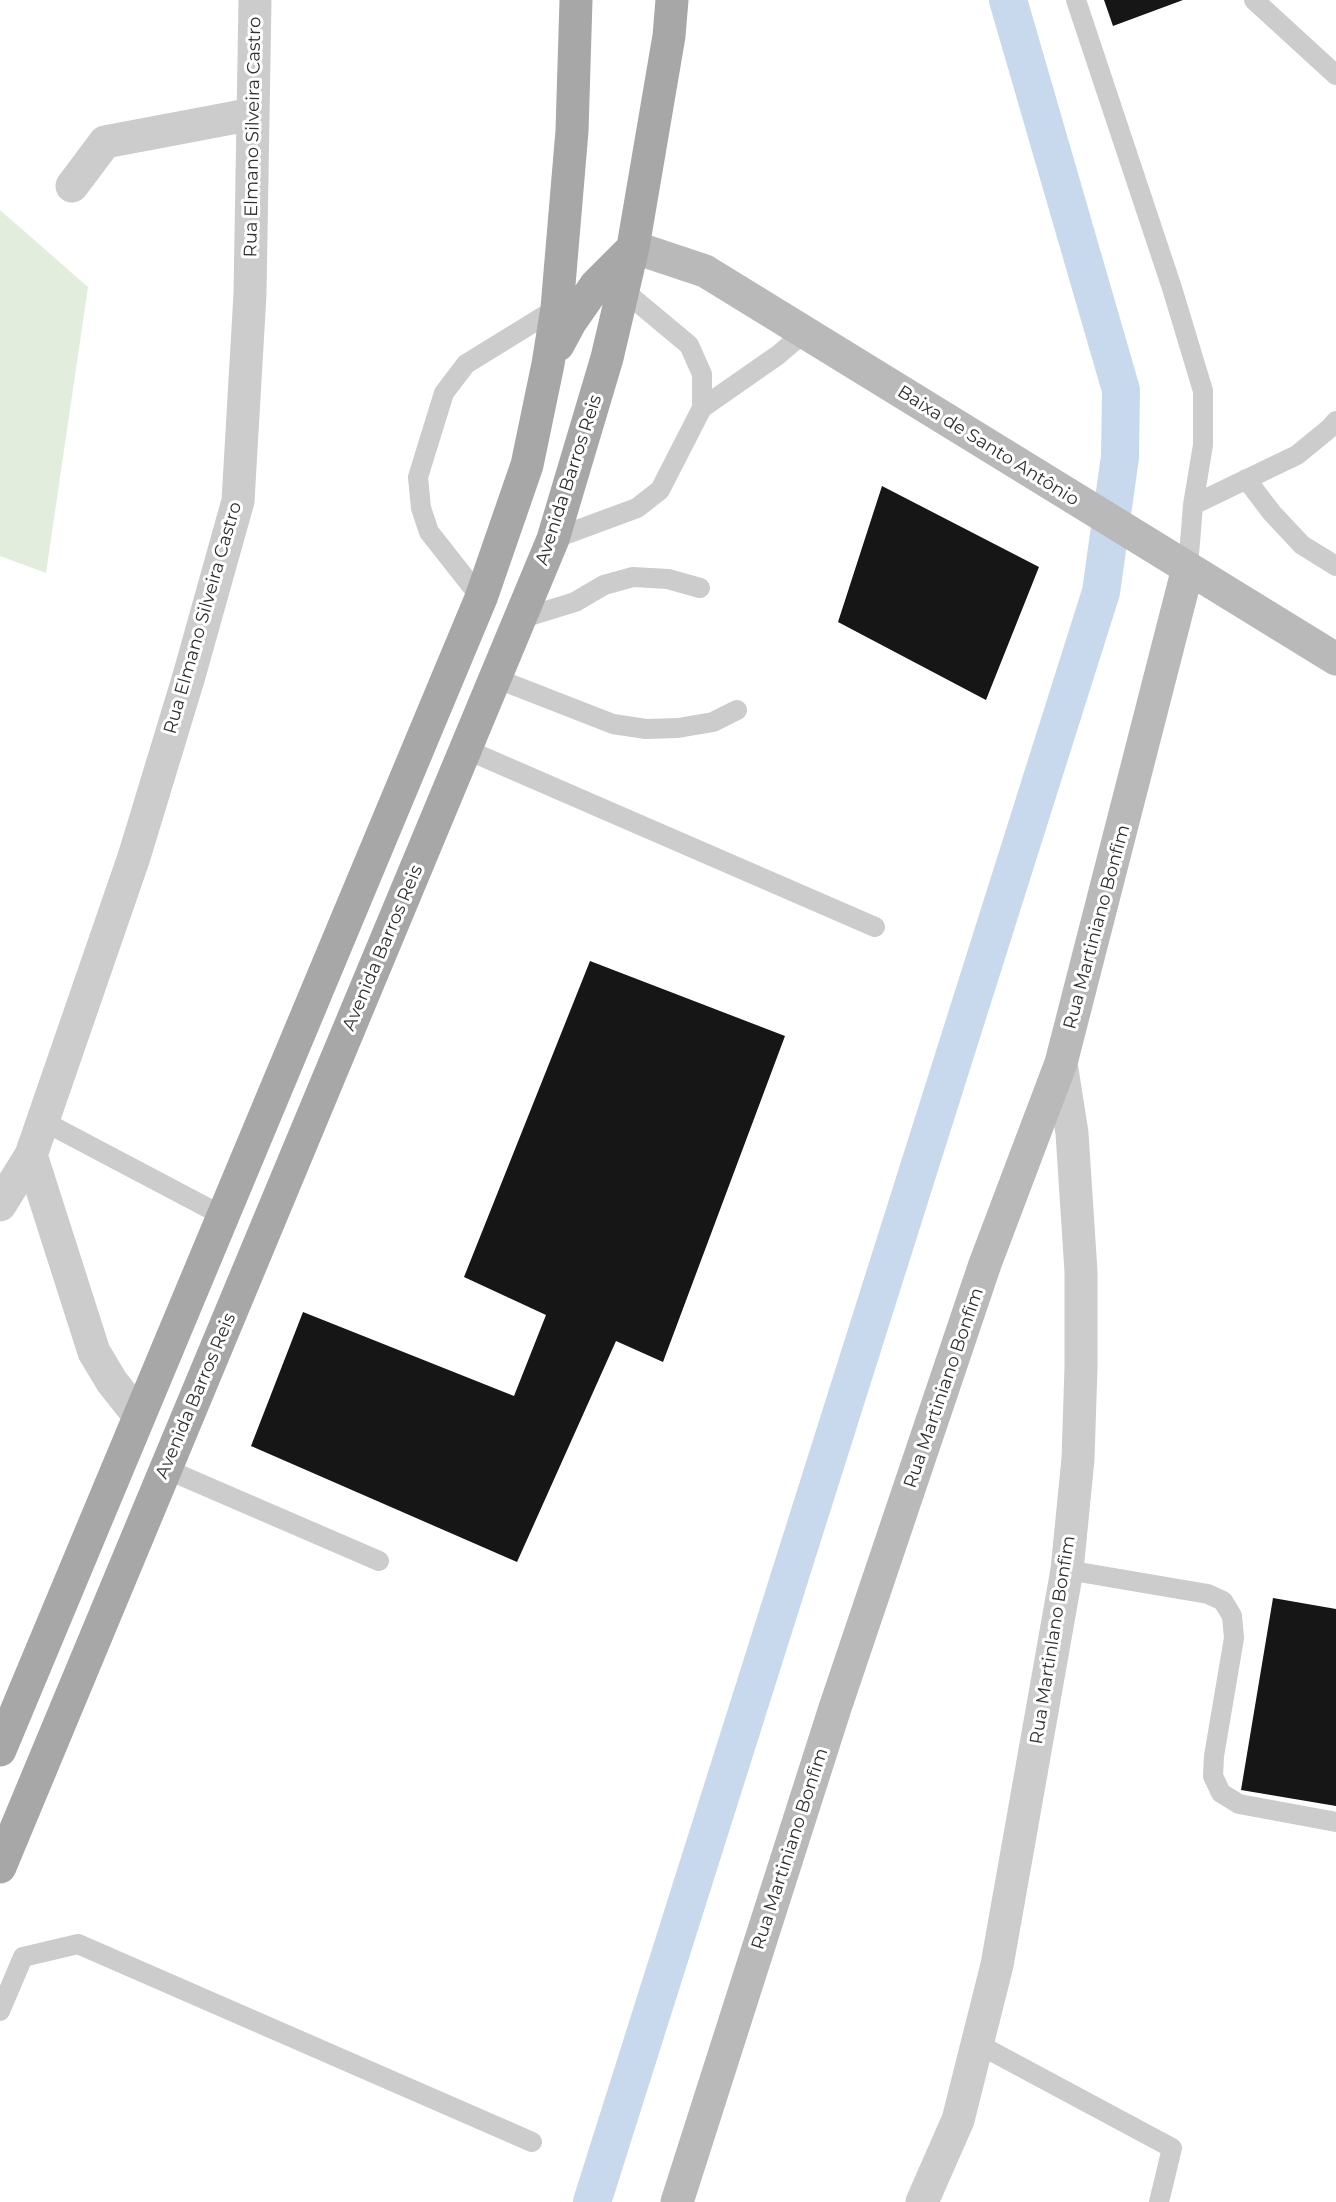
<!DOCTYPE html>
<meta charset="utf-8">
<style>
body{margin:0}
canvas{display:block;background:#fff}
</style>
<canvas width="1336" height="2202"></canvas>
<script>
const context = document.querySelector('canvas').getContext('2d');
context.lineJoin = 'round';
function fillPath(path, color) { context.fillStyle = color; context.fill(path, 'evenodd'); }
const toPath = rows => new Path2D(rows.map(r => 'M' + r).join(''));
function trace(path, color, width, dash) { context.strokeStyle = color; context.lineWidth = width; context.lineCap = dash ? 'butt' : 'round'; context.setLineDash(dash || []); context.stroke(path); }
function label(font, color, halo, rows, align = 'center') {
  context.font = font + ' Montserrat,sans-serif'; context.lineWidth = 6; context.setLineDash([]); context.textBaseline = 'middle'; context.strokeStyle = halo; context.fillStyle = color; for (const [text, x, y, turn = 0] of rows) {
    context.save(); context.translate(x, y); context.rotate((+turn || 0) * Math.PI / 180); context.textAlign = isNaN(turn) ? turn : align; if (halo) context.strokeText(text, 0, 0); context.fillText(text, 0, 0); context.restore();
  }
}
fillPath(toPath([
 [0,210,88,287,46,573,0,556]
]), '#e3eddd');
trace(toPath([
 [592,2202,1101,592,1120,457,1121,390,1008,0]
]), '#c8d9ee', 38);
fillPath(toPath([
 [1104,0,1183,0,1113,26],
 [882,486,1039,567,986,700,838,622],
 [590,961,785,1036,663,1362,616,1341,517,1562,251,1446,303,1312,514,1396,546,1315,464,1277],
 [1273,1598,1336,1609,1336,1806,1241,1790]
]), '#161616');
trace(toPath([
 [1076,0,1172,288,1203,391,1203,445,1193,505,1188,568],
 [1254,0,1336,75],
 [702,408,778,355,805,332],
 [1246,479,1272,513,1302,545,1336,566],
 [1193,505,1297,455,1330,428,1336,421],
 [553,539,637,508,660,490,702,408,702,374,689,345,623,290],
 [481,598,429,532,421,508,418,477,444,393,466,364,557,308],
 [520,619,575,602,604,585,633,577,668,579,700,588],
 [495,678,613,724,646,729,678,728,713,722,737,710],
 [465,749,875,927],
 [43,1121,223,1216],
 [166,1469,379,1561],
 [1067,1570,1208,1594,1223,1601,1232,1616,1234,1638,1214,1756,1213,1776,1221,1793,1239,1804,1336,1822],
 [0,2011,23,1957,78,1944,532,2142],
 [978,2044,1172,2148,1159,2202]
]), '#ccc', 20);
trace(toPath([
 [72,186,105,142,253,114],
 [31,1155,94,1352,112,1382,139,1416],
 [0,1205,31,1155,134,857,189,676,238,501,250,294,255,0],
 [922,2202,958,2120,997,1965,1067,1570,1078,1459,1081,1367,1081,1272,1072,1133,1061,1063]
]), '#ccc', 33);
trace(toPath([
 [633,247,705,271,1336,659],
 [677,2202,835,1708,985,1264,1061,1063,1188,568]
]), '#b9b9b9', 33);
trace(toPath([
 [558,345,571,321,596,285,632,249],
 [0,1750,481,598,527,465,548,364,557,308,572,131,576,0],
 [0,1867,553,539,607,358,633,247,669,36,672,0]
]), '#a7a7a7', 33);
label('18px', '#2f2f2f', '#fff', [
 ["Rua Elmano Silveira Castro",253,137,-89],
 ["Baixa de Santo Antônio",988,446,32],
 ["Avenida Barros Reis",569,480,-72],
 ["Rua Elmano Silveira Castro",203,618,-74],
 ["Rua Martiniano Bonfim",1097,927,-75],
 ["Avenida Barros Reis",383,948,-67],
 ["Rua Martiniano Bonfim",944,1388,-71],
 ["Avenida Barros Reis",196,1396,-67],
 ["Rua Martinlano Bonfim",1053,1640,-81],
 ["Rua Martiniano Bonfim",790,1849,-72]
]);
</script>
